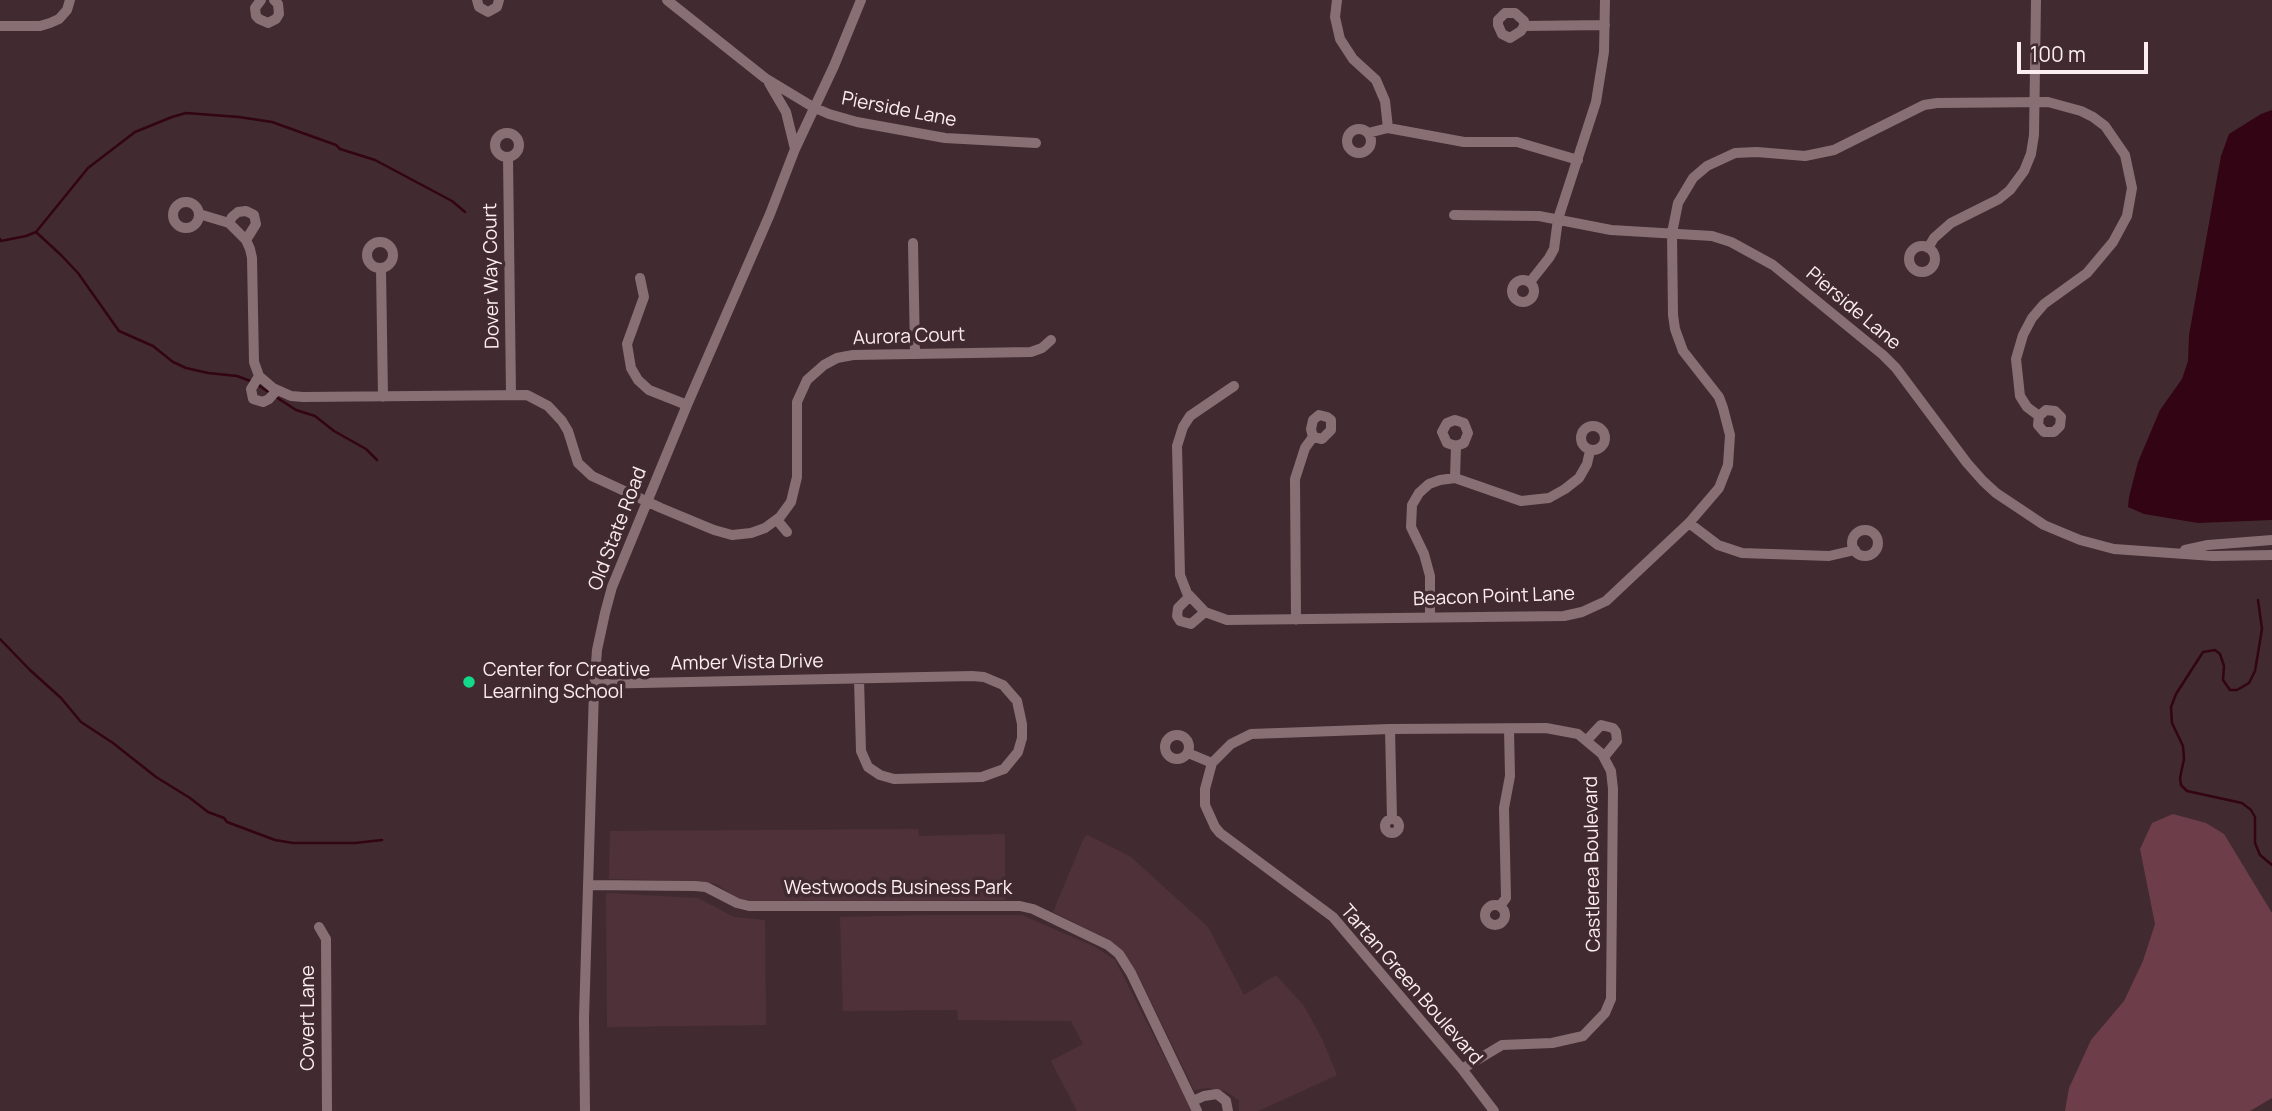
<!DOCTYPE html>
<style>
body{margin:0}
#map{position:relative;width:2272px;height:1111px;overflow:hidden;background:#412b30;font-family:Manrope,sans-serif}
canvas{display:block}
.scale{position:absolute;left:2017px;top:42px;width:131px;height:32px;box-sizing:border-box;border:4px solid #fbedf0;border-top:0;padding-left:9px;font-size:21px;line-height:24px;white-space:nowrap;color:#fbedf0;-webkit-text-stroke:5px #412b30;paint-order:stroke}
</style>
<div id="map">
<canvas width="2272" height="1111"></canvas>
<div class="scale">100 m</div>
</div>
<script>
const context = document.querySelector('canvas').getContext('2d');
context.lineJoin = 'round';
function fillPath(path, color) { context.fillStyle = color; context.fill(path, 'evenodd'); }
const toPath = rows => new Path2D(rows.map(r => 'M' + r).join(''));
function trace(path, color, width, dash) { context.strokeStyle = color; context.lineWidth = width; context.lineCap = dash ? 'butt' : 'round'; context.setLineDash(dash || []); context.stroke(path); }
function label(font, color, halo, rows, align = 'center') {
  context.font = font + ' Manrope,sans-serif'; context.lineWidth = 7; context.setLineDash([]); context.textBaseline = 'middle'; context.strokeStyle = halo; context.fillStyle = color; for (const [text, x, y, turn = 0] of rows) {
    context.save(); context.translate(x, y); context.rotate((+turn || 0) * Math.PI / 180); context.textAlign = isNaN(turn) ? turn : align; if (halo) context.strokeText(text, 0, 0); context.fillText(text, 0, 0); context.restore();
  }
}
fillPath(toPath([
 [918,829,919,836,1005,834,1005,900,756,903,737,898,716,884,702,881,609,879,610,831],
 [1087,835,1131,857,1208,927,1244,995,1276,975,1304,1006,1322,1039,1337,1075,1258,1111,1239,1111,1239,1100,1225,1091,1207,1088,1194,1090,1137,973,1109,940,1053,912,1084,838],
 [606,893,698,898,734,917,765,920,766,1025,607,1027],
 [925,915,1022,915,1095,947,1115,960,1192,1111,1077,1111,1051,1061,1083,1044,1071,1021,958,1020,957,1010,843,1011,840,917]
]), '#4f3239');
fillPath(toPath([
 [2173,814,2206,823,2224,834,2272,913,2272,1098,2250,1111,2065,1111,2069,1088,2091,1040,2124,1001,2143,961,2155,924,2140,849,2152,823]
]), '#6d3e4a');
fillPath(toPath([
 [2272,110,2272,520,2198,523,2144,514,2128,507,2129,497,2138,462,2160,410,2182,379,2188,361,2189,335,2221,156,2229,134,2261,114]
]), '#320414');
trace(toPath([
 [36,232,61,255,78,273,119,331,153,346,173,362,186,368,208,373,237,376,253,382],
 [0,239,1,241,26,236,36,232,88,168,135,132,172,117,186,113,239,117,272,122,336,145,340,149,375,160,452,201,465,212],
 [258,385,270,393],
 [276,397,296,410,315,416,334,431,366,449,377,460],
 [2258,600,2262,629,2255,671,2249,683,2237,690,2230,690,2223,680,2224,666,2220,654,2215,650,2203,652,2176,694,2171,707,2172,723,2183,746,2184,759,2180,778,2181,785,2187,791,2242,803,2251,810,2255,817,2255,843,2260,855,2272,865],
 [0,639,30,670,61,698,81,722,113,743,156,777,190,798,208,812,224,818,227,822,275,840,293,843,355,843,382,840]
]), '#320414', 2.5);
trace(toPath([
 [261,0,255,8,256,16,259,19,268,23,276,19,279,14,278,4,274,0],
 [477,0,479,7,488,12,497,7,499,0],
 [667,0,765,78,813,107,829,114,857,122,945,138,1036,143],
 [1337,0,1335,17,1340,39,1353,59,1376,80,1385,101,1388,128],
 [0,26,40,26,50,23,59,19,67,10,70,0],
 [1524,26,1524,21,1515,13,1505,13,1498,20,1498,25,1502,34,1510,38,1521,31,1524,26,1605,25],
 [769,83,786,112,795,149],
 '1347 141a12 12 0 1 1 24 0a12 12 0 1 1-24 0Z',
 [1368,133,1388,128,1464,142,1517,142,1578,160],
 '495 145a12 12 0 1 1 24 0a12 12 0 1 1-24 0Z',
 [508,157,511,394],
 '173 215a13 13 0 1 1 26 0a13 13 0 1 1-26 0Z',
 [199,214,229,223,246,240,250,249,252,258,254,362,259,376,273,388,291,396,303,397,527,395,548,406,562,421,568,431,578,463,592,476,661,508,714,530,732,535,751,533,765,528,780,517,791,502,797,477,797,402,807,380,824,365,837,358,853,355,1031,352,1042,348,1051,340],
 [1454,215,1539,216,1611,230,1712,236,1731,242,1773,265,1883,355,1896,368,1967,463,1983,481,1996,493,2044,525,2080,540,2114,549,2213,556,2272,555],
 [229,223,232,217,238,212,246,211,254,215,256,224,246,240],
 '367 255a13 13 0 1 1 26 0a13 13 0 1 1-26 0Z',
 [913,243,915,354],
 '1909 259a13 13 0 1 1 26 0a13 13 0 1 1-26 0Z',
 [1928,248,1934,238,1951,223,1999,199,2010,190,2024,171,2031,154,2034,135,2036,0],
 [381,268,383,397],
 [640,278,644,297,627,344,631,368,638,380,649,390,687,405],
 '1512 291a11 11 0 1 1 22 0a11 11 0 1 1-22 0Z',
 [1530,282,1549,258,1554,249,1558,219,1596,102,1604,52,1605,0],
 [259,376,251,389,253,399,263,402,269,399,277,390],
 [1234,386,1190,416,1183,427,1177,446,1180,575,1187,593,1205,612,1227,620,1564,616,1582,612,1606,601,1689,523,1719,488,1728,465,1730,435,1723,408,1719,397,1683,351,1675,329,1673,315,1672,233,1678,203,1693,178,1707,166,1735,153,1757,152,1805,156,1834,150,1924,105,1937,103,2048,102,2081,111,2093,117,2105,126,2125,155,2132,188,2127,216,2113,242,2087,273,2044,304,2032,318,2023,335,2016,359,2020,396,2027,407,2039,416,2038,425,2044,432,2054,432,2060,426,2061,417,2055,411,2046,410,2039,416],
 '1581 438a12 12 0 1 1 24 0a12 12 0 1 1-24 0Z',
 [1455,478,1456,446,1464,443,1468,433,1464,423,1455,420,1447,423,1442,432,1447,443,1456,446],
 [777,520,787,532],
 [1689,523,1718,545,1742,553,1829,556,1855,550],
 '1852 543a13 13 0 1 1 26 0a13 13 0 1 1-26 0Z',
 [2185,550,2208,545,2272,540],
 [1190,596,1178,608,1177,616,1180,621,1191,624,1205,612],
 [1430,618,1430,576,1424,554,1411,527,1412,505,1419,493,1429,484,1440,480,1455,478,1521,501,1549,498,1565,489,1579,478,1587,464,1590,451],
 [1296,620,1295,479,1305,448,1313,437,1322,439,1331,430,1331,420,1327,417,1319,415,1313,420,1311,429,1313,437],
 [594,684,972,676,984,677,1003,685,1017,701,1022,724,1022,738,1018,752,1004,769,982,777,894,779,880,775,868,767,861,751,859,679],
 [1390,729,1392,819],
 '1165 747a12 12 0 1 1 24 0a12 12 0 1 1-24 0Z',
 [1587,740,1601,725,1613,728,1616,732,1617,741,1604,757],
 [1188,753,1212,763],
 '1385 826a7 7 0 1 1 14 0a7 7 0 1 1-14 0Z',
 [588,885,695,886,706,887,737,903,749,906,1020,906,1033,909,1108,945,1119,954,1131,973,1197,1111],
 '1485 915a10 10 0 1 1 20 0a10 10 0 1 1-20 0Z',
 [1500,906,1506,898,1504,808,1510,776,1509,729],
 [319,927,326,939,327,1111],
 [1462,1069,1502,1045,1552,1043,1583,1036,1605,1013,1611,999,1613,789,1611,771,1602,754,1578,734,1546,728,1390,729,1251,734,1231,744,1212,763,1205,789,1205,805,1215,827,1220,833,1333,917,1462,1069,1494,1111],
 [1193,1101,1204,1096,1217,1094,1226,1101,1228,1111],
 [585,1111,584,1018,594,690,597,650,605,613,612,587,687,405,770,214,795,149,834,66,861,0]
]), '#886f74', 10);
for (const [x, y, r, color] of [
 [469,682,7,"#13d98a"]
]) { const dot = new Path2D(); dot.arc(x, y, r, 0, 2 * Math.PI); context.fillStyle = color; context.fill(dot); trace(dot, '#412b30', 2.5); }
label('19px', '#fbedf0', '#412b30', [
 ["Pierside Lane",899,110,11],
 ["Dover Way Court",492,276,-91],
 ["Pierside Lane",1853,309,40],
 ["Aurora Court",909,337,-2],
 ["Old State Road",618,529,-69],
 ["Beacon Point Lane",1494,597,-2],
 ["Amber Vista Drive",747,663,-1],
 ["Castlerea Boulevard",1593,864,-91],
 ["Westwoods Business Park",898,889],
 ["Tartan Green Boulevard",1411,985,49],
 ["Covert Lane",309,1018,-90]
]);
label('19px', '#fbedf0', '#412b30', [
 ["Center for Creative",483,671],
 ["Learning School",483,693]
], 'left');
</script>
